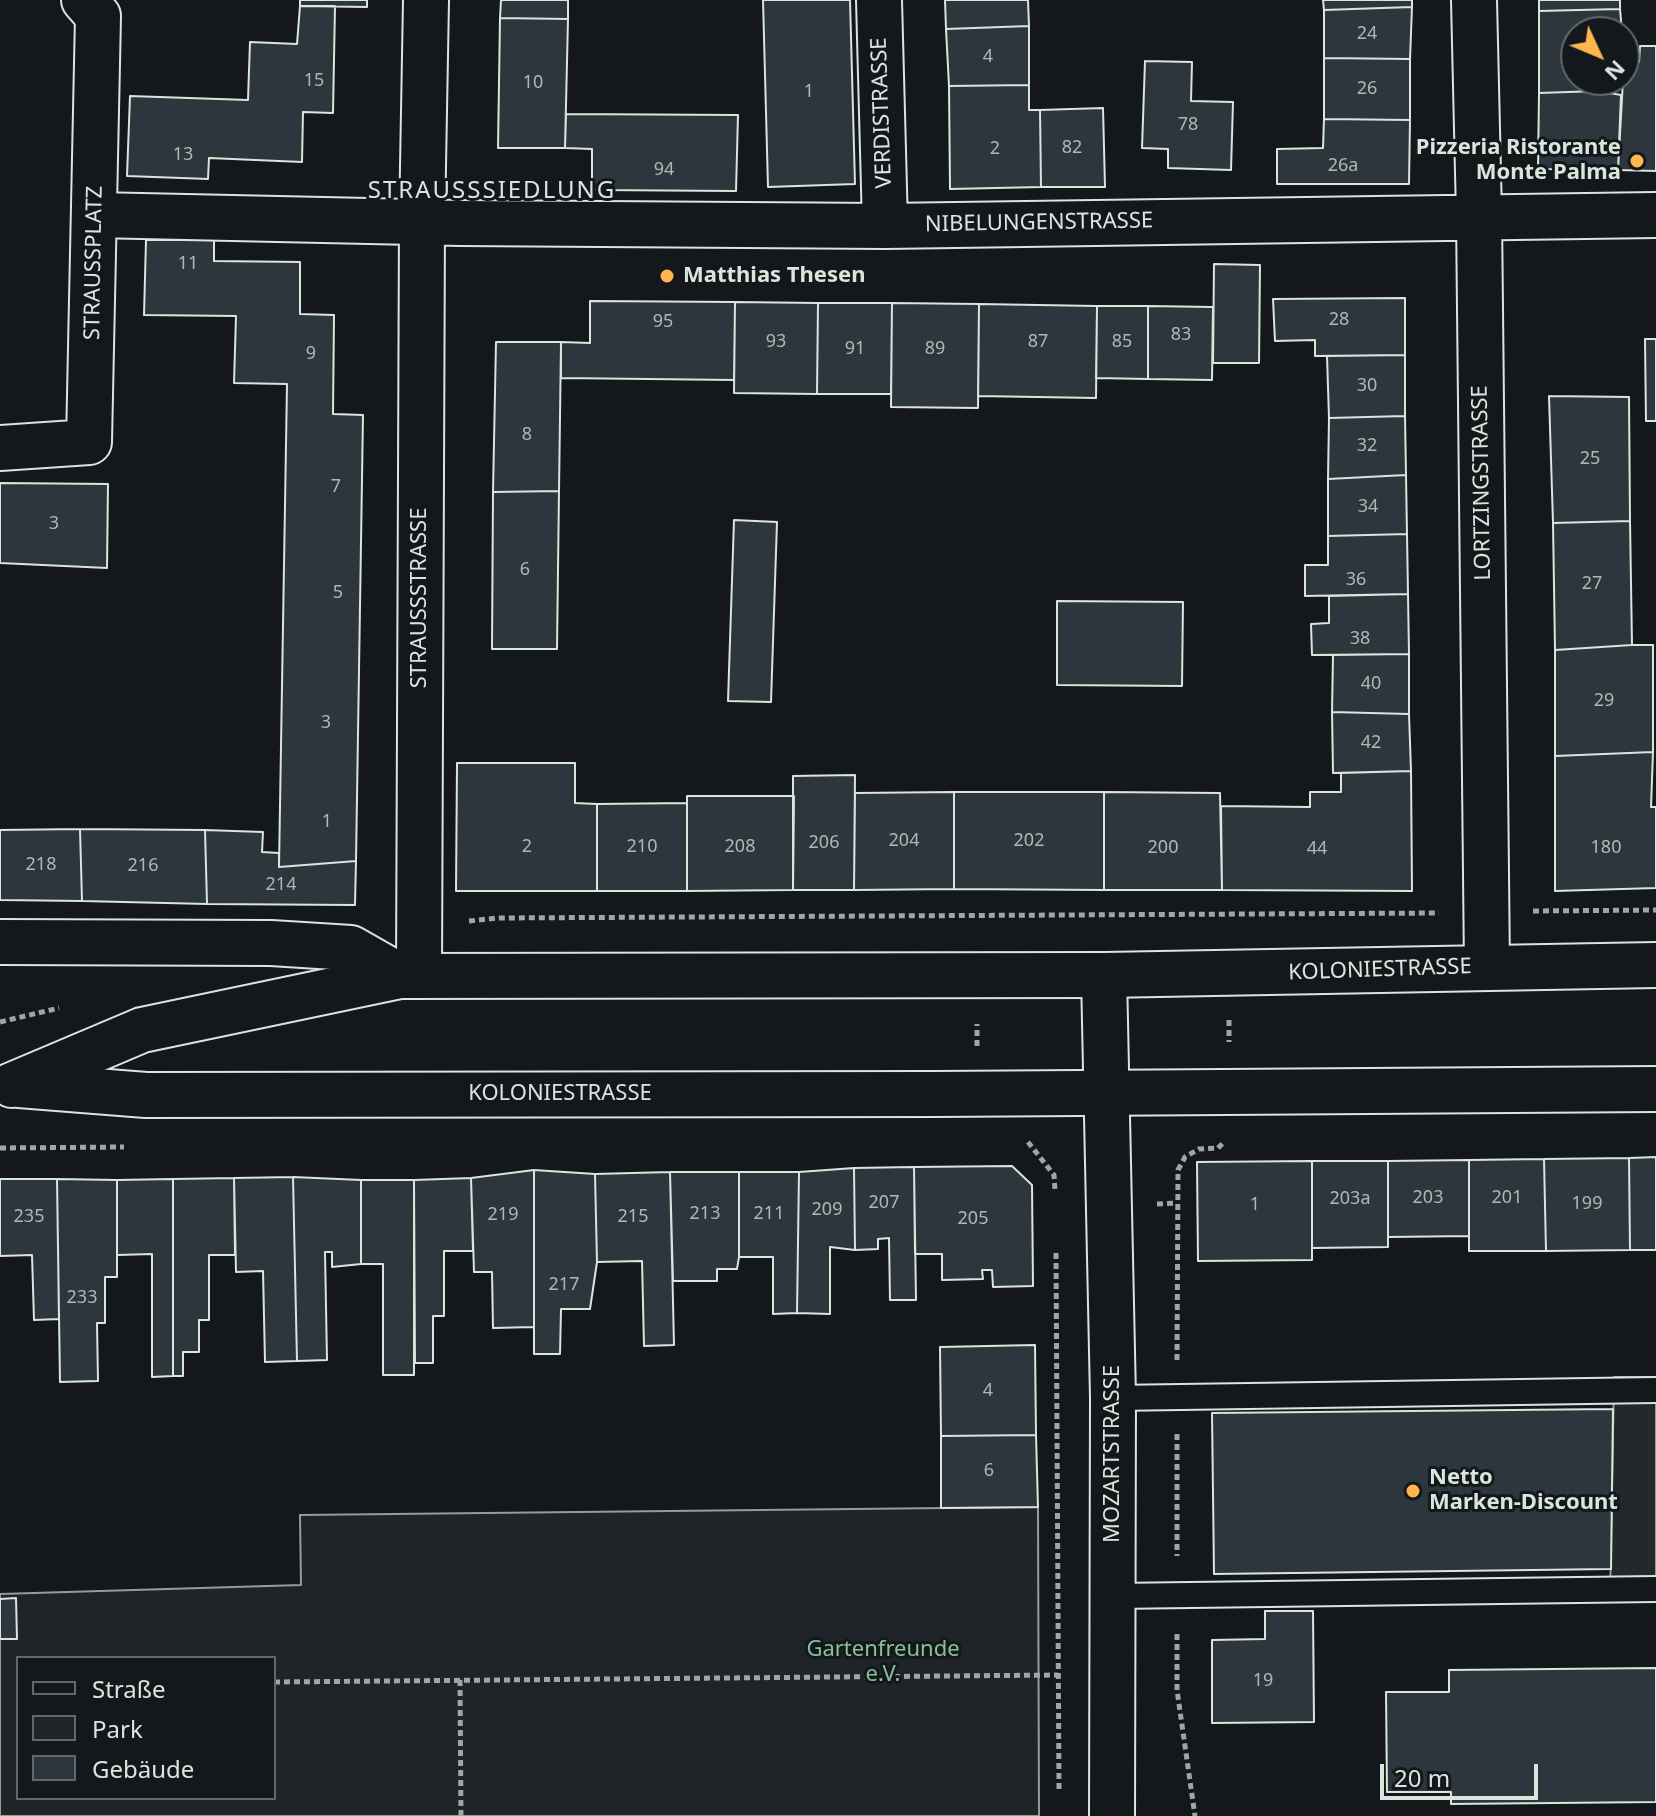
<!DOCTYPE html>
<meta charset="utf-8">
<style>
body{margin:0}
#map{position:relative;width:1656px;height:1816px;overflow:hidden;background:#14181c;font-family:"Noto Sans",sans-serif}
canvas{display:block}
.legend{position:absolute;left:16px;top:1656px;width:260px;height:144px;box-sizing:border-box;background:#14181c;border:2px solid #626a69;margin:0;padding:10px 14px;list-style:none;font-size:24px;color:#d8e6dc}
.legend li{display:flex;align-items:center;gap:16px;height:40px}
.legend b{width:40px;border:2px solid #626a69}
.north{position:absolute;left:1560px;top:16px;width:80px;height:80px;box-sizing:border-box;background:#14181c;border:2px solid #626a69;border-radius:50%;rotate:134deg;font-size:22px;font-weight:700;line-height:32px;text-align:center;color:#d8e6dc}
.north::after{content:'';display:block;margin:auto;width:28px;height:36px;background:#ffb74d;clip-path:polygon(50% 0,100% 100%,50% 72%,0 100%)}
.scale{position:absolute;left:1380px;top:1764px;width:158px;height:36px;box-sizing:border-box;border:4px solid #d8e6dc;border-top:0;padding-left:10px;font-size:24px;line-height:28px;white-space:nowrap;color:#d8e6dc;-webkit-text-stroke:6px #14181c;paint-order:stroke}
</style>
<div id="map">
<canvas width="1656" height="1816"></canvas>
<ul class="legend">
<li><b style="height:10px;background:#14181c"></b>Straße</li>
<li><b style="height:22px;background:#202428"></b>Park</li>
<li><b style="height:22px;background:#2c363c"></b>Gebäude</li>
</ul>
<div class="north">N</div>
<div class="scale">20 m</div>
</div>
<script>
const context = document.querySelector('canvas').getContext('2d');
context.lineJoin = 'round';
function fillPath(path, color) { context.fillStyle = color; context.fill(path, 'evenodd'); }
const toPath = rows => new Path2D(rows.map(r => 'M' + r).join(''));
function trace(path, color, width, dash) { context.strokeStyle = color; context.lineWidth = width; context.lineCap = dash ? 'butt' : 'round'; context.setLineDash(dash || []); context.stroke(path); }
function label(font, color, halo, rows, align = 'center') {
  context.font = font + ' "Noto Sans",sans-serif'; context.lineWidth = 6; context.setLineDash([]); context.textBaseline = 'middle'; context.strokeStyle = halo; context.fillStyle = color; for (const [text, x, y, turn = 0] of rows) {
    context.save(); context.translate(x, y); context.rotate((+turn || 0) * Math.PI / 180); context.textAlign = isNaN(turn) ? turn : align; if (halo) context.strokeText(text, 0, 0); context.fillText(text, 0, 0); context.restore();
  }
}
const green = toPath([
 [1038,1507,1039,1816,0,1816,0,1594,301,1585,300,1515,1038,1507],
 [18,1658,274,1658,274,1798,18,1798,18,1658]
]);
fillPath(green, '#202428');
trace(green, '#939e99', 2);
const parking = toPath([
 [1614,1377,1656,1377,1656,1601,1610,1600,1614,1377]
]);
fillPath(parking, '#24282b');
trace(parking, '#939e99', 2);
const building = toPath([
 [300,0,367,0,367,7,300,6,300,0],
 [501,0,568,0,568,19,500,18,501,0],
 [763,0,850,0,855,184,768,187,763,0],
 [945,0,1028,0,1029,26,946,29,945,0],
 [1323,0,1412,0,1412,7,1324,10,1323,0],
 [1539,0,1620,0,1620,9,1539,11,1539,0],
 [300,6,335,6,333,113,303,112,302,162,209,158,208,179,127,176,130,96,248,100,250,42,297,44,300,6],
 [1412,7,1410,59,1324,58,1324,10,1412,7],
 [1620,9,1622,32,1576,32,1576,80,1598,80,1598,91,1539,93,1539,11,1620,9],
 [500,18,568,19,565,148,498,148,500,18],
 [1029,26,1029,85,949,86,946,29,1029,26],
 [1640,46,1656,46,1656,171,1618,170,1624,62,1639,62,1640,46],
 [1324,58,1410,59,1410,120,1324,119,1324,58],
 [1145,61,1192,62,1191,101,1233,102,1231,170,1168,168,1168,149,1142,148,1145,61],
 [1029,85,1029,110,1040,110,1041,187,950,189,949,86,1029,85],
 [1598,91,1621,95,1618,170,1538,169,1539,93,1598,91],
 [1103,108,1105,187,1041,187,1040,110,1103,108],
 [566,114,738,115,736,191,592,190,592,149,565,148,566,114],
 [1324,119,1410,120,1409,184,1277,184,1277,149,1323,148,1324,119],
 [146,240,214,240,214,261,300,262,300,314,334,315,333,414,363,415,356,861,279,867,287,384,234,383,236,316,144,315,146,240],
 [1214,264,1260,265,1259,363,1213,363,1214,264],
 [1405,298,1405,355,1315,356,1315,340,1275,341,1273,299,1405,298],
 [590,301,735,302,734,380,561,378,561,342,590,343,590,301],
 [735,302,818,303,817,394,734,393,735,302],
 [818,303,892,303,891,394,817,394,818,303],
 [892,303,979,304,978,408,891,407,892,303],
 [979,304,1097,306,1096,398,978,396,979,304],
 [1097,306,1148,306,1148,379,1096,378,1097,306],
 [1148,306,1213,307,1212,380,1148,379,1148,306],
 [1645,339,1656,339,1656,421,1646,421,1645,339],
 [496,342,561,342,559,491,493,492,496,342],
 [1405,355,1405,416,1329,418,1327,356,1405,355],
 [1549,396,1629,397,1630,521,1553,523,1549,396],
 [1405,416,1406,475,1328,479,1329,418,1405,416],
 [1406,475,1407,534,1328,536,1328,479,1406,475],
 [0,483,108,484,107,568,0,563,0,483],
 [559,491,557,649,492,649,493,492,559,491],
 [734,520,777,522,771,702,728,701,734,520],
 [1630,521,1632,645,1555,650,1553,523,1630,521],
 [1407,534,1408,594,1305,596,1305,565,1328,565,1328,536,1407,534],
 [1408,594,1409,654,1312,655,1311,624,1329,623,1329,596,1408,594],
 [1057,601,1183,602,1182,686,1057,685,1057,601],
 [1632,645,1653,645,1653,752,1555,756,1555,650,1632,645],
 [1409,654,1409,714,1332,712,1333,655,1409,654],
 [1332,712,1409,714,1411,771,1333,773,1332,712],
 [1653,752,1651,807,1656,807,1656,888,1555,891,1555,756,1653,752],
 [457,763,575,763,575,803,597,804,597,891,456,891,457,763],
 [1411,771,1412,891,1222,890,1221,806,1310,807,1310,792,1341,792,1341,773,1411,771],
 [855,775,854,890,793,890,793,776,855,775],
 [954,792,954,889,854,890,855,793,954,792],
 [954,792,1104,792,1104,890,954,889,954,792],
 [1104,792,1220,793,1222,890,1104,890,1104,792],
 [687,796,794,796,793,890,687,891,687,796],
 [687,803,687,891,597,891,597,804,687,803],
 [80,829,205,830,207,904,82,901,80,829],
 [80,829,82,901,0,900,0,830,80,829],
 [205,830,263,832,262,852,279,853,279,867,356,861,355,905,207,904,205,830],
 [1656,1157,1656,1250,1630,1250,1629,1158,1656,1157],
 [1629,1158,1630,1250,1546,1251,1544,1159,1629,1158],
 [1544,1159,1546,1251,1469,1251,1469,1160,1544,1159],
 [1469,1160,1469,1236,1388,1237,1388,1161,1469,1160],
 [1312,1161,1312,1260,1198,1261,1197,1162,1312,1161],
 [1312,1161,1388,1161,1388,1247,1312,1248,1312,1161],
 [1012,1166,1032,1185,1033,1286,993,1287,992,1270,982,1270,983,1279,942,1280,942,1254,915,1254,914,1167,1012,1166],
 [914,1167,916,1300,890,1300,889,1238,878,1239,878,1249,855,1250,854,1168,914,1167],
 [854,1168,855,1250,830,1247,830,1314,797,1313,799,1172,854,1168],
 [534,1170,595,1174,597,1262,590,1309,561,1309,560,1354,534,1354,534,1170],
 [534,1170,534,1327,493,1328,492,1272,474,1272,471,1178,534,1170],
 [670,1172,674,1345,644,1346,642,1261,597,1262,595,1174,670,1172],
 [670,1172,739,1172,739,1257,737,1269,717,1269,717,1281,673,1281,670,1172],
 [739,1172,799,1172,797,1313,773,1314,773,1257,739,1257,739,1172],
 [293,1177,361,1180,361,1264,332,1267,332,1252,325,1252,327,1360,297,1361,293,1177],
 [293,1177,297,1361,265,1362,263,1271,236,1272,234,1178,293,1177],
 [234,1178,235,1255,209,1255,209,1320,199,1320,199,1352,183,1352,183,1376,173,1376,173,1179,234,1178],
 [471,1178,473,1251,444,1251,444,1316,433,1316,433,1363,415,1363,414,1180,471,1178],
 [0,1179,57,1179,59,1319,34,1320,32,1255,0,1256,0,1179],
 [57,1179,117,1180,117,1277,105,1277,105,1323,97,1323,98,1381,60,1382,57,1179],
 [173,1179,173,1376,152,1377,152,1254,117,1255,117,1180,173,1179],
 [361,1180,414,1180,414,1375,383,1375,383,1264,361,1264,361,1180],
 [1035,1345,1036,1435,941,1436,940,1347,1035,1345],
 [1613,1409,1611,1569,1214,1574,1212,1413,1613,1409],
 [1036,1435,1038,1507,941,1508,941,1436,1036,1435],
 [16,1598,17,1639,0,1639,0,1599,16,1598],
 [1265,1611,1313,1611,1314,1722,1212,1723,1212,1640,1265,1639,1265,1611],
 [1656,1668,1656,1802,1451,1804,1451,1792,1387,1792,1386,1692,1449,1692,1449,1670,1656,1668]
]);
fillPath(building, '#2c363c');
trace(building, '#d8e6dc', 2);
const service = toPath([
 [1113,1398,1656,1390],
 [1113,1596,1656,1589]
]);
const minor = toPath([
 [879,0,885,226],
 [1474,0,1479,215,1487,967],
 [95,215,460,223,885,226,1656,215],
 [0,448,89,442,98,16,84,0],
 [0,942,271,943,351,948,400,976],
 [419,975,422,222,426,0]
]);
const tertiary = toPath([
 [1104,975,1113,1398,1112,1816]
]);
const primary = toPath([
 [12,1085,142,1030,400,976,1104,975,1656,965],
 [19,1085,146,1095,936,1094,1656,1089]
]);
trace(service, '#d8e6dc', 28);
trace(minor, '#d8e6dc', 48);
trace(tertiary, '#d8e6dc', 48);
trace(primary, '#d8e6dc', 48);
trace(toPath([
 [1533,911,1656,910],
 [469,921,498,918,1439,913],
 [1229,1020,1229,1042],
 [0,1022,59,1008],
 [977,1046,977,1024],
 [1028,1142,1054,1175,1055,1191],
 [0,1148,124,1147],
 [1157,1204,1177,1203],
 [1056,1253,1059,1791],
 [1177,1360,1178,1170,1185,1157,1199,1149,1218,1148,1225,1141],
 [1177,1434,1177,1556],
 [1177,1634,1177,1690,1195,1816],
 [460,1680,461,1816],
 [274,1682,1058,1675]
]), '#9da8a2', 5, [6, 4]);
trace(service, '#14181c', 24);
trace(minor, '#14181c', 44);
trace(tertiary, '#14181c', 44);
trace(primary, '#14181c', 44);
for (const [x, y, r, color] of [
 [1637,161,8,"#ffb74d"],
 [667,276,8,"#ffb74d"],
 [1413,1491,8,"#ffb74d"]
]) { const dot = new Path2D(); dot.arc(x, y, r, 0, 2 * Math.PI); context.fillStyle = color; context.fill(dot); trace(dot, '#14181c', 3); }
label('18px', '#adbab4', null, [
 ["24",1367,34],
 ["4",988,57],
 ["15",314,81],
 ["10",533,83],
 ["26",1367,89],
 ["1",809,92],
 ["78",1188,125],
 ["82",1072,148],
 ["2",995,149],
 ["13",183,155],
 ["26a",1343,166],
 ["94",664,170],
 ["11",188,264],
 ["28",1339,320],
 ["95",663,322],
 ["83",1181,335],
 ["93",776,342],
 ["87",1038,342],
 ["85",1122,342],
 ["91",855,349],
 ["89",935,349],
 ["9",311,354],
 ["30",1367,386],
 ["8",527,435],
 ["32",1367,446],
 ["25",1590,459],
 ["7",336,487],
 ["34",1368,507],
 ["3",54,524],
 ["6",525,570],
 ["36",1356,580],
 ["27",1592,584],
 ["5",338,593],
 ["38",1360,639],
 ["40",1371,684],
 ["29",1604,701],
 ["3",326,723],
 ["42",1371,743],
 ["1",327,822],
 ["204",904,841],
 ["202",1029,841],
 ["206",824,843],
 ["2",527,847],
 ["210",642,847],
 ["208",740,847],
 ["200",1163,848],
 ["180",1606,848],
 ["44",1317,849],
 ["218",41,865],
 ["216",143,866],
 ["214",281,885],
 ["203",1428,1198],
 ["201",1507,1198],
 ["203a",1350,1199],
 ["207",884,1203],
 ["199",1587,1204],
 ["1",1255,1205],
 ["209",827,1210],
 ["213",705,1214],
 ["211",769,1214],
 ["219",503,1215],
 ["235",29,1217],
 ["215",633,1217],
 ["205",973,1219],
 ["217",564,1285],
 ["233",82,1298],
 ["4",988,1391],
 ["6",989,1471],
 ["19",1263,1681]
]);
label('22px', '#d8e6dc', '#14181c', [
 ["VERDISTRASSE",882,113,-92],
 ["NIBELUNGENSTRASSE",1039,223,-1],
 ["STRAUSSPLATZ",94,263,-89],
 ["LORTZINGSTRASSE",1482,483,-91],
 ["STRAUSSSTRASSE",420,598,-90],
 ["KOLONIESTRASSE",1380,970,-2],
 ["KOLONIESTRASSE",560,1094],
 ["MOZARTSTRASSE",1113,1454,-90]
]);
label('bold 22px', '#d8e6dc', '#14181c', [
 ["Pizzeria Ristorante",1621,148,"right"],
 ["Monte Palma",1621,173,"right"],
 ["Matthias Thesen",683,276],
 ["Netto",1429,1478],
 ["Marken-Discount",1429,1503]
], 'left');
label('22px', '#8ac095', '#14181c', [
 ["Gartenfreunde",883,1650],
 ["e.V.",883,1675]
]);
context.letterSpacing = '2px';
label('24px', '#d8e6dc', '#14181c', [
 ["STRAUSSSIEDLUNG",492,191]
]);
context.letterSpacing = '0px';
</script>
